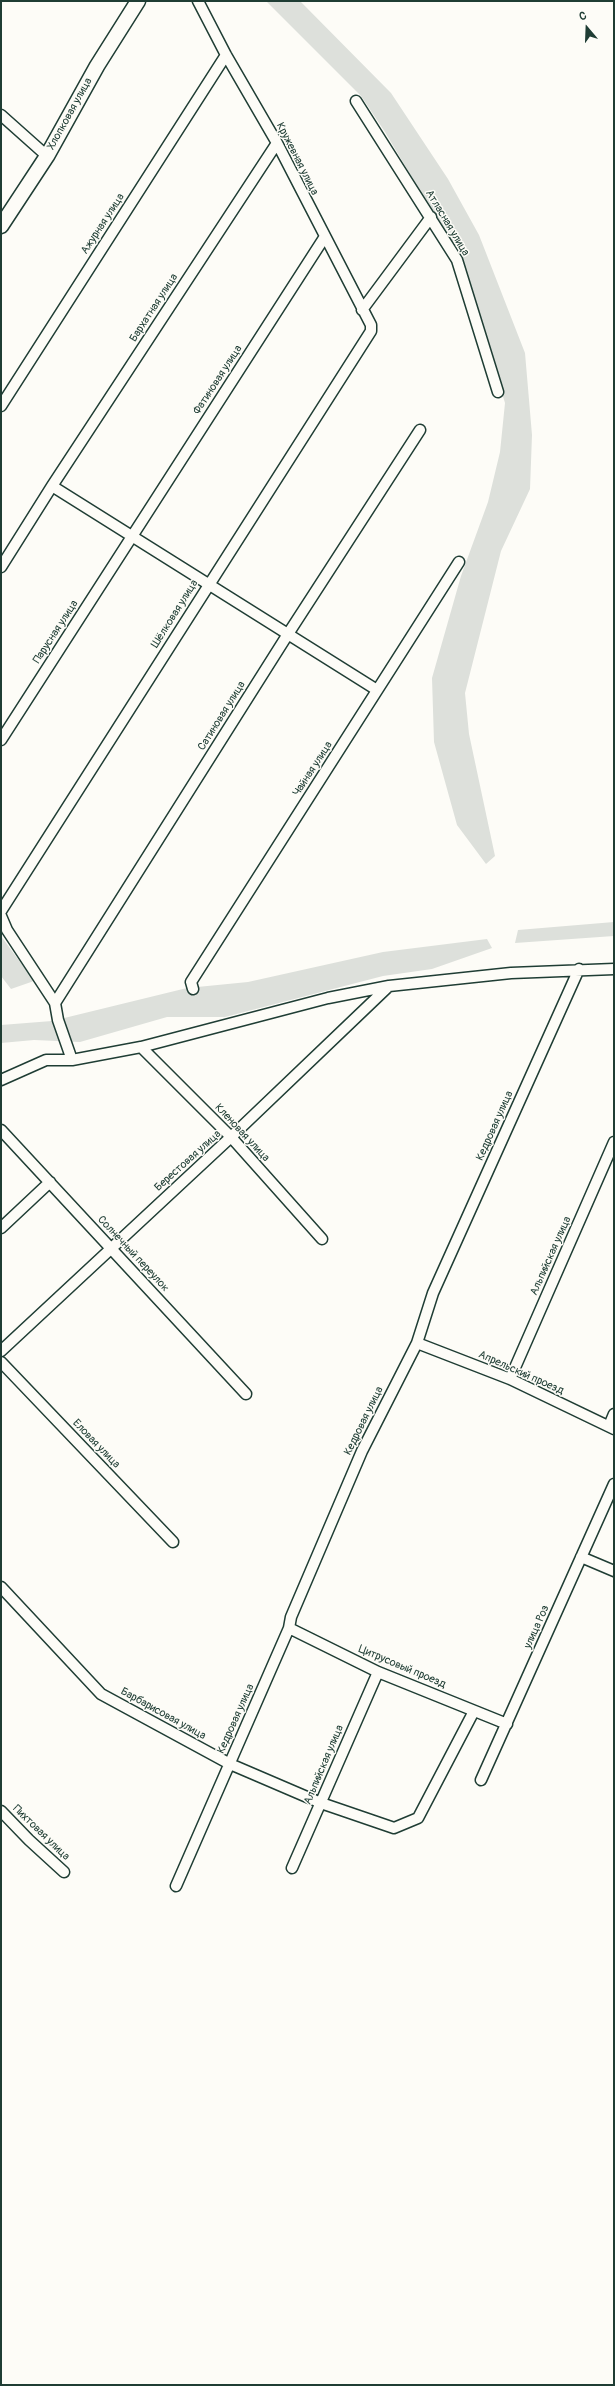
<!DOCTYPE html>
<meta charset="utf-8">
<style>
body{margin:0}
#map{position:relative;width:615px;height:2386px;overflow:hidden;background:#fdfcf7;font-family:Pangolin,sans-serif}
canvas{display:block}
.frame{position:absolute;inset:0;border:2px solid #1f3d34;pointer-events:none}
.north{position:absolute;left:567px;top:8px;width:40px;height:40px;-webkit-text-stroke:3px #fdfcf7;paint-order:stroke;rotate:341deg;font-size:11px;font-weight:700;line-height:16px;text-align:center;color:#1f3d34}
.north::after{content:'';display:block;margin:auto;width:14px;height:18px;background:#1f3d34;clip-path:polygon(50% 0,100% 100%,50% 72%,0 100%)}
</style>
<div id="map">
<canvas width="615" height="2386"></canvas>
<div class="frame"></div>
<div class="north">С</div>
</div>
<script>
const context = document.querySelector('canvas').getContext('2d');
context.lineJoin = 'round';
function fillPath(path, color) { context.fillStyle = color; context.fill(path, 'evenodd'); }
const toPath = rows => new Path2D(rows.map(r => 'M' + r).join(''));
function trace(path, color, width, dash) { context.strokeStyle = color; context.lineWidth = width; context.lineCap = dash ? 'butt' : 'round'; context.setLineDash(dash || []); context.stroke(path); }
function label(font, color, halo, rows, align = 'center') {
  context.font = font + ' Pangolin,sans-serif'; context.lineWidth = 3; context.setLineDash([]); context.textBaseline = 'middle'; context.strokeStyle = halo; context.fillStyle = color; for (const [text, x, y, turn = 0] of rows) {
    context.save(); context.translate(x, y); context.rotate((+turn || 0) * Math.PI / 180); context.textAlign = isNaN(turn) ? turn : align; if (halo) context.strokeText(text, 0, 0); context.fillText(text, 0, 0); context.restore();
  }
}
fillPath(toPath([
 [266,1,300,1,391,93,448,179,479,235,525,353,532,435,530,489,501,551,465,693,469,734,495,856,486,864,457,825,434,742,432,678,461,576,488,502,500,452,505,403,466,274,445,233,385,132,361,96],
 [614,922,614,936,515,943,518,930],
 [1,936,34,981,11,989,1,976],
 [487,939,492,948,432,969,383,976,225,1017,167,1017,80,1042,34,1040,1,1043,1,1025,52,1021,187,988,248,982,383,952]
]), '#dde0db');
const street = toPath([
 [356,101,457,260,498,392],
 [1,115,47,156],
 [362,310,431,217],
 [1,406,226,55],
 [52,486,377,690],
 [1,567,52,486,277,143],
 [1,740,324,238],
 [1,911,371,331,371,325,277,143,226,55,198,1],
 [1,916,7,930,55,1003],
 [193,989,191,982,459,562],
 [141,1047,231,1137,322,1239],
 [72,1060,58,1020,55,1003,288,634,420,430],
 [1,1080,46,1060,72,1060,141,1047,328,998,389,986,511,973,614,969],
 [1,1130,246,1394],
 [1,1228,50,1182],
 [417,1343,510,1379,614,1429],
 [1,1351,231,1137,389,986],
 [1,1362,173,1542],
 [510,1379,614,1142],
 [609,1426,614,1414],
 [581,1557,614,1571],
 [1,1587,101,1694,230,1764,321,1803,394,1828,418,1818,474,1711],
 [289,1628,378,1672,507,1724],
 [481,1780,614,1484],
 [1,1811,29,1840,64,1872],
 [292,1868,378,1672],
 [176,1886,289,1628,291,1617,362,1451,417,1343,433,1293,579,969]
]);
const secondary = toPath([
 [1,226,47,156,97,66,138,1]
]);
trace(street, '#1f3d34', 13);
trace(secondary, '#1f3d34', 17);
trace(street, '#fdfcf7', 10);
trace(secondary, '#fdfcf7', 14);
label('11px', '#1f3d34', '#fdfcf7', [
 ["Хлопковая улица",70,114,-61],
 ["Кружевная улица",297,159,63],
 ["Атласная улица",447,223,59],
 ["Ажурная улица",103,224,-57],
 ["Бархатная улица",154,308,-57],
 ["Фатиновая улица",218,380,-57],
 ["Шёлковая улица",175,614,-58],
 ["Парусная улица",56,632,-57],
 ["Сатиновая улица",222,716,-58],
 ["Чайная улица",313,769,-57],
 ["Кедровая улица",495,1126,-66],
 ["Кленовая улица",242,1133,47],
 ["Берестовая улица",188,1161,-42],
 ["Солнечный переулок",133,1254,47],
 ["Альпийская улица",551,1256,-66],
 ["Апрельский проезд",521,1373,24],
 ["Кедровая улица",364,1421,-64],
 ["Еловая улица",96,1444,46],
 ["улица Роз",537,1627,-66],
 ["Цитрусовый проезд",402,1667,23],
 ["Барбарисовая улица",163,1714,29],
 ["Кедровая улица",236,1719,-66],
 ["Альпийская улица",324,1765,-67],
 ["Пихтовая улица",41,1833,44]
]);
</script>
